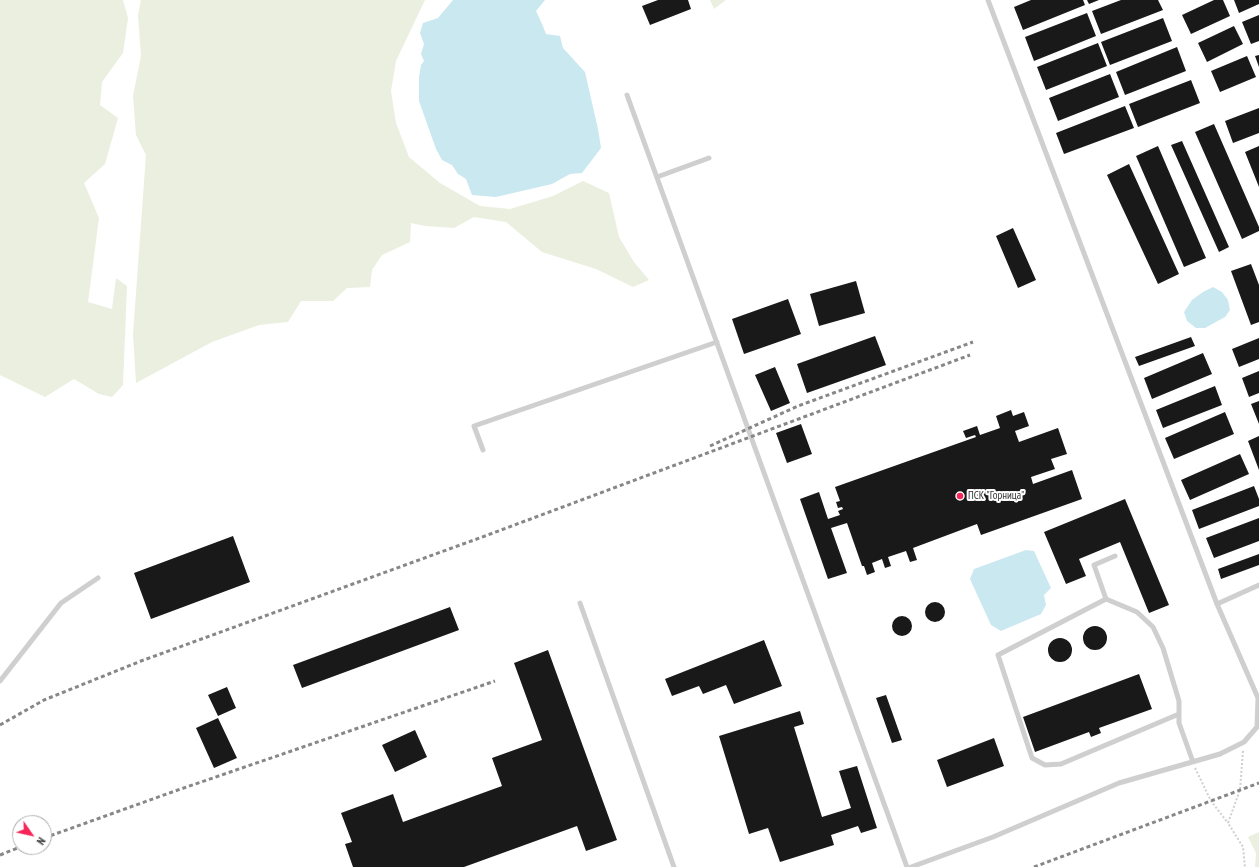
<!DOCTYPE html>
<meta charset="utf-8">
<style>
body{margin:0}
#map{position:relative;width:1259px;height:867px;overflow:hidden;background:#fff;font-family:"PT Sans Narrow",sans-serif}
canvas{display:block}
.north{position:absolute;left:12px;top:815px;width:40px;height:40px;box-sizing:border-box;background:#fff;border:1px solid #adadad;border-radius:50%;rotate:124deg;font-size:11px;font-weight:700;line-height:16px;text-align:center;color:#323232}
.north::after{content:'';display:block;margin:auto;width:14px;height:18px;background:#f72558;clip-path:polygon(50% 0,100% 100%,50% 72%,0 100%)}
</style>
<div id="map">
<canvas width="1259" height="867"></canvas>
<div class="north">N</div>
</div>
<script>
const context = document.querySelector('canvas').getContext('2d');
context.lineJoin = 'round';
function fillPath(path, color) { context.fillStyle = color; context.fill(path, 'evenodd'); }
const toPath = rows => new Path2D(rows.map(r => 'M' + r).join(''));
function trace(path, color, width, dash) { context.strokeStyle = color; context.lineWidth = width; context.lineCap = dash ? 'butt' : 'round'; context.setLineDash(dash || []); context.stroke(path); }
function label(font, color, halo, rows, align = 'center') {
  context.font = font + ' "PT Sans Narrow",sans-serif'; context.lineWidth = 4; context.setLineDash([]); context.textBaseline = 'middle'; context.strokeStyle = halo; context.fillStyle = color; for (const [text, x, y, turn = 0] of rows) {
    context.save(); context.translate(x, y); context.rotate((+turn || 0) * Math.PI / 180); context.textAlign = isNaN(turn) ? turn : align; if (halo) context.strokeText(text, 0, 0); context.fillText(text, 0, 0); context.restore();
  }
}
fillPath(toPath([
 [0,0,123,0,128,18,123,53,102,82,100,105,118,118,105,164,84,183,99,218,88,302,112,309,116,278,127,286,123,385,112,397,99,394,74,379,45,397,0,375],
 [141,0,425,0,396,61,391,91,396,123,409,157,440,183,480,206,510,209,553,196,583,181,609,193,619,237,634,262,649,280,633,287,596,269,542,252,506,222,474,217,454,228,425,226,411,223,410,242,382,255,372,270,370,287,347,288,333,301,301,301,288,322,259,325,212,342,136,383,133,334,146,155,136,135,133,96,141,56,138,15],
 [710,0,726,0,714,9],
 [1259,832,1259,867,1255,867,1256,853,1248,837]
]), '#eaefdf');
fillPath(toPath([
 [453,0,545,0,536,11,542,24,546,34,560,36,563,48,585,72,598,129,601,148,582,173,570,174,552,184,496,197,472,195,466,179,458,174,452,165,442,160,436,149,419,101,419,77,421,65,424,61,421,54,424,44,420,33,423,23,438,18],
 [1213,287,1222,292,1228,300,1230,310,1225,317,1205,328,1196,328,1187,321,1184,312,1192,300,1203,292],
 [1026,550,1034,551,1051,588,1044,595,1046,605,1041,614,1001,631,991,625,970,579,974,569]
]), '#cae8f0');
fillPath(toPath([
 [658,0,688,0,691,9,650,25,642,6],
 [1031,0,1083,0,1085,5,1023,30,1014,7],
 [1087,0,1099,0,1089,4],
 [1121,0,1158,0,1163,10,1101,34,1092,11],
 [1214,0,1223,0,1230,16,1191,34,1182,15],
 [1234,0,1259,0,1259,4,1239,13],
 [1087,13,1096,36,1034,61,1025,37],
 [1259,15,1259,41,1251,44,1242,22],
 [1163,18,1172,41,1110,65,1101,42],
 [1234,26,1243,44,1207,62,1198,43],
 [1098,43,1107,66,1046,90,1037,67],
 [1177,47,1186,71,1125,95,1116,72],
 [1259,55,1259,67,1255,56],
 [1247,56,1256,77,1220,92,1211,71],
 [1110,74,1119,97,1058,121,1049,98],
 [1191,80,1200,103,1138,127,1129,104],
 [1125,106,1134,128,1064,154,1056,133],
 [1259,108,1259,133,1233,143,1225,121],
 [1214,124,1259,227,1259,231,1242,239,1195,132],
 [1182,141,1229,247,1219,252,1171,145],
 [1158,146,1206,258,1184,267,1136,156],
 [1259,146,1259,187,1245,152],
 [1129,164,1179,274,1158,284,1107,175],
 [1013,228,1036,280,1018,288,996,236],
 [1251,264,1259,285,1259,322,1251,325,1231,271],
 [856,281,865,313,819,326,810,294],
 [788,299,801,334,744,354,732,319],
 [875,336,886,365,807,393,797,364],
 [1191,337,1195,346,1139,366,1135,357],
 [1259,338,1259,359,1239,367,1232,349],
 [1203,353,1212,374,1152,399,1144,378],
 [775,367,790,403,771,411,755,375],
 [1259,371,1259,393,1249,397,1242,378],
 [1215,386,1222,405,1163,428,1156,410],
 [1259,401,1259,424,1251,404],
 [1011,410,1013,416,1024,412,1029,426,1015,431,1019,442,1058,428,1067,454,1051,459,1055,469,1031,477,1033,484,1072,470,1082,499,981,535,977,524,913,548,917,560,910,562,906,551,888,557,891,566,885,568,882,559,872,563,875,572,867,575,864,566,862,566,847,523,831,528,847,573,828,579,800,499,819,492,828,519,840,515,838,511,843,509,842,507,838,508,836,502,840,501,835,487,976,437,975,435,966,438,963,431,977,426,980,435,1000,428,996,416],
 [1225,412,1234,434,1174,459,1165,438],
 [801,424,812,454,787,463,776,433],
 [1259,436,1259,470,1248,441],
 [1240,454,1249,474,1190,500,1181,480],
 [1254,486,1259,499,1259,506,1199,529,1192,510],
 [1125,499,1169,605,1149,613,1120,542,1079,559,1086,576,1066,584,1044,532],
 [1259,518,1259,541,1214,558,1206,538],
 [233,536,250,582,151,619,134,573],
 [1259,554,1259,565,1221,579,1218,569],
 '925 612a10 10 0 1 1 20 0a10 10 0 1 1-20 0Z',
 [450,607,459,630,302,688,293,665],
 '892 626a10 10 0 1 1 20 0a10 10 0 1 1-20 0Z',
 '1083 638a12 12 0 1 1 24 0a12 12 0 1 1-24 0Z',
 '1048 650a12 12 0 1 1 24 0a12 12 0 1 1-24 0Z',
 [764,640,782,686,734,704,726,685,703,694,699,686,672,696,665,679],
 [548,650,617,840,586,851,577,826,464,867,353,867,345,844,352,842,341,813,393,794,403,822,502,786,492,758,542,740,514,663],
 [1139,674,1152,709,1099,728,1101,733,1091,737,1089,732,1035,752,1023,717],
 [227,687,236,708,218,716,208,695],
 [886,695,902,740,892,743,876,698],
 [800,711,804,724,794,727,822,817,851,808,839,771,857,766,877,828,861,833,858,826,831,835,834,845,780,862,768,828,749,834,719,736],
 [218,718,237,758,214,768,196,728],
 [415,730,427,757,395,772,382,745],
 [994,738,1004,766,947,787,937,760]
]), '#191919');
trace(toPath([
 [1243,751,1240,790,1228,823,1243,847,1245,867],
 [1195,768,1211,801,1228,823]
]), '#cfcfcf', 2, [2, 2]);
trace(toPath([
 [627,95,907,867],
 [657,177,709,158],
 [483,450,474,426,717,342],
 [1115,556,1094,565,1106,599,1137,612,1153,627,1163,648,1179,701,1179,723,1193,762],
 [1106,599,998,655,1032,758,1045,765,1061,764,1179,714],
 [580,603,674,867],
 [1217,604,1259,585],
 [0,681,61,603,98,578],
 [911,867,993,837,1119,783,1220,754,1244,742,1257,727,1258,698,1217,604,988,0]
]), '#cfcfcf', 5);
trace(toPath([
 [710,446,798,406,973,342],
 [0,725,44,700,141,661,485,536,970,355],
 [44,838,175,791,495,681],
 [0,855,20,847],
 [1034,867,1259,783]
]), '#878787', 3, [4, 3]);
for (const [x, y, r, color] of [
 [960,496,4,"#f72558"]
]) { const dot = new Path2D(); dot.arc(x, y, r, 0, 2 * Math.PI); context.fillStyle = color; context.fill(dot); trace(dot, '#fff', 1.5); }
label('11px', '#323232', '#fff', [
 ["ПСК \"Горница\"",968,496]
], 'left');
</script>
